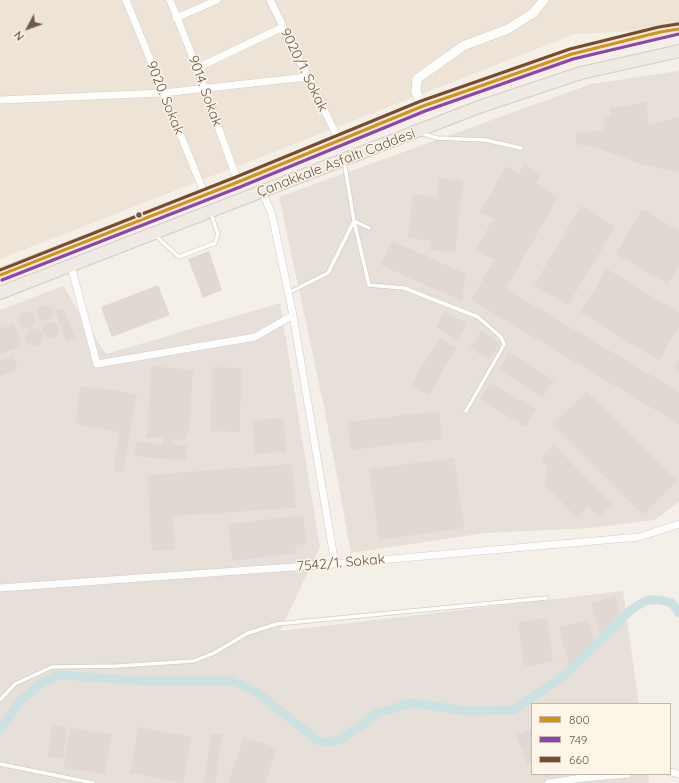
<!DOCTYPE html>
<meta charset="utf-8">
<style>
body{margin:0}
#map{position:relative;width:679px;height:783px;overflow:hidden;background:#f4f0e8;font-family:Quicksand,sans-serif}
canvas{display:block}
.legend{position:absolute;left:531px;top:703px;width:140px;height:72px;box-sizing:border-box;background:#fcf5e8;border:1px solid #c3b7aa;margin:0;padding:5px 7px;list-style:none;font-size:12px;color:#6e594c}
.legend li{display:flex;align-items:center;gap:8px;height:20px}
.legend b{width:20px;border:1px solid #c3b7aa}
.north{position:absolute;left:8px;top:8px;width:40px;height:40px;-webkit-text-stroke:3px #fcf5e8;paint-order:stroke;rotate:229deg;font-size:11px;font-weight:700;line-height:16px;text-align:center;color:#6e594c}
.north::after{content:'';display:block;margin:auto;width:14px;height:18px;background:#6e594c;clip-path:polygon(50% 0,100% 100%,50% 72%,0 100%)}
</style>
<div id="map">
<canvas width="679" height="783"></canvas>
<ul class="legend">
<li><b style="height:5px;background:#d59313"></b>800</li>
<li><b style="height:5px;background:#8e44ad"></b>749</li>
<li><b style="height:5px;background:#7a4b2a"></b>660</li>
</ul>
<div class="north">N</div>
</div>
<script>
const context = document.querySelector('canvas').getContext('2d');
context.lineJoin = 'round';
function fillPath(path, color) { context.fillStyle = color; context.fill(path, 'evenodd'); }
const toPath = rows => new Path2D(rows.map(r => 'M' + r).join(''));
function trace(path, color, width, dash) { context.strokeStyle = color; context.lineWidth = width; context.lineCap = dash ? 'butt' : 'round'; context.setLineDash(dash || []); context.stroke(path); }
function label(font, color, halo, rows, align = 'center') {
  context.font = font + ' Quicksand,sans-serif'; context.lineWidth = 3; context.setLineDash([]); context.textBaseline = 'middle'; context.strokeStyle = halo; context.fillStyle = color; for (const [text, x, y, turn = 0] of rows) {
    context.save(); context.translate(x, y); context.rotate((+turn || 0) * Math.PI / 180); context.textAlign = isNaN(turn) ? turn : align; if (halo) context.strokeText(text, 0, 0); context.fillText(text, 0, 0); context.restore();
  }
}
fillPath(toPath([
 [0,0,679,0,679,29,575,34,0,259]
]), '#ede3d6');
fillPath(toPath([
 [679,71,679,502,654,520,592,528,486,533,351,553,325,412,279,197,591,84],
 [63,286,106,354,280,303,320,547,280,631,623,591,639,704,532,704,532,774,648,774,649,783,0,783,0,310]
]), '#e6e0d9');
trace(toPath([
 [0,732,3,727]
]), '#cbe1e2', 2.5);
trace(toPath([
 [3,727,19,702,41,683,60,675,144,681,233,681,256,692,317,740,329,743,342,738,378,713,412,703,466,711,514,710,567,673,632,609,647,600,660,600,672,603,679,613]
]), '#cbe1e2', 9);
fillPath(toPath([
 [647,102,648,125,679,117,679,172,643,165,595,147,576,144,575,133,604,130,603,116,610,116,610,108],
 [524,164,542,174,536,184,558,197,506,289,679,392,679,424,471,300,494,260,476,250,493,219,480,212,506,166,519,174],
 [439,178,463,181,455,253,430,250,432,241,408,238,413,194,437,197],
 [581,206,615,227,568,305,534,285],
 [642,209,679,231,679,265,668,284,616,254],
 [392,241,466,274,462,301,381,265],
 [209,251,222,290,203,298,188,259],
 [607,269,679,313,679,327,659,361,580,312],
 [158,285,170,315,112,337,101,307],
 '37 313a8 8 0 1 1 16 0a8 8 0 1 1-16 0Z',
 [63,308,75,338,66,341,55,311],
 [445,311,467,324,457,340,436,327],
 '19 320a8 8 0 1 1 16 0a8 8 0 1 1-16 0Z',
 '43 330a8 8 0 1 1 16 0a8 8 0 1 1-16 0Z',
 [14,324,22,346,0,354,0,329],
 '25 337a9 9 0 1 1 18 0a9 9 0 1 1-18 0Z',
 [481,331,500,343,489,360,470,348],
 [439,338,456,348,429,395,411,385],
 [509,352,554,380,543,397,499,370],
 [13,356,18,369,0,376,0,361],
 [679,360,679,372,674,369],
 [151,366,193,370,189,430,185,440,173,439,171,444,187,446,186,461,135,456,136,441,162,444,163,437,147,438],
 [212,367,241,368,240,432,211,431],
 [490,383,536,409,526,427,480,400],
 [81,386,137,394,123,472,114,471,119,432,75,424],
 [587,391,677,481,643,515,552,425],
 [439,411,442,439,351,450,347,422],
 [283,418,286,452,255,454,252,420],
 [554,445,612,504,598,517,588,507,577,518,545,485,548,467,540,459],
 [454,458,464,528,379,540,369,469],
 [292,464,296,508,172,516,175,549,152,551,147,475],
 [303,515,307,544,295,545,296,553,233,561,228,524],
 [615,596,620,612,600,633,591,603],
 [547,618,553,662,524,666,518,622],
 [588,620,594,641,569,665,559,627],
 [52,725,67,727,63,759,48,757],
 [138,727,191,737,183,783,130,773],
 [70,728,111,734,105,774,64,768],
 [532,729,532,763,528,765,516,735],
 [211,734,222,735,215,783,204,783],
 [244,737,277,748,265,783,228,783],
 [541,774,558,774,558,775,541,777]
]), '#e0d8d1');
const service = toPath([
 [420,133,437,138,485,140,521,148],
 [344,161,354,221,369,285,404,288,478,317,501,337,504,344,500,352,466,411],
 [156,236,179,257,215,243,218,234,211,214],
 [288,293,328,273,354,221,369,228],
 [0,700,15,684,52,667,118,666,194,661,214,653,248,633,277,624,546,598],
 [0,764,93,783]
]);
const minor = toPath([
 [126,0,205,195],
 [170,0,197,68,238,182],
 [270,0,339,140],
 [176,18,217,0],
 [197,68,283,27],
 [0,100,163,93,307,77],
 [262,191,272,215,293,315,335,564],
 [71,266,97,364,255,337,293,315],
 [0,588,335,564,639,537,679,524],
 [670,772,679,774],
 [549,783,582,778,628,774]
]);
const tertiary = toPath([
 [423,106,416,92,417,79,463,46,508,29,533,13,544,0]
]);
const trunk = toPath([
 [0,275,238,182,423,106,572,54,660,32,679,29],
 [0,293,479,107,581,73,679,51]
]);
trace(service, '#d3cdc6', 5);
trace(minor, '#d3cdc6', 8);
trace(tertiary, '#d3cdc6', 10);
trace(trunk, '#d3cbc6', 14);
trace(service, '#fdfdfc', 3.5);
trace(minor, '#fdfdfc', 7);
trace(tertiary, '#fdfdfc', 9);
trace(trunk, '#efeae4', 12);
trace(toPath([
 [0,275,238,182,423,106,572,54,660,32,679,29]
]), '#d59313', 3);
trace(toPath([
 [2,280,240,187,425,111,573,59,679,34]
]), '#8e44ad', 3);
trace(toPath([
 [0,270,236,177,421,101,570,49,659,27,678,24]
]), '#7a4b2a', 3);
for (const [x, y, r, color] of [
 [139,215,3.5,"#6e594c"]
]) { const dot = new Path2D(); dot.arc(x, y, r, 0, 2 * Math.PI); context.fillStyle = color; context.fill(dot); trace(dot, '#fcf5e8', 1.5); }
label('14px', '#6e594c', '#fcf5e8', [
 ["9020/1. Sokak",304,70,64],
 ["9014. Sokak",205,91,70],
 ["9020. Sokak",165,98,68],
 ["Çanakkale Asfaltı Caddesi",336,163,-21],
 ["7542/1. Sokak",341,563,-5]
]);
</script>
